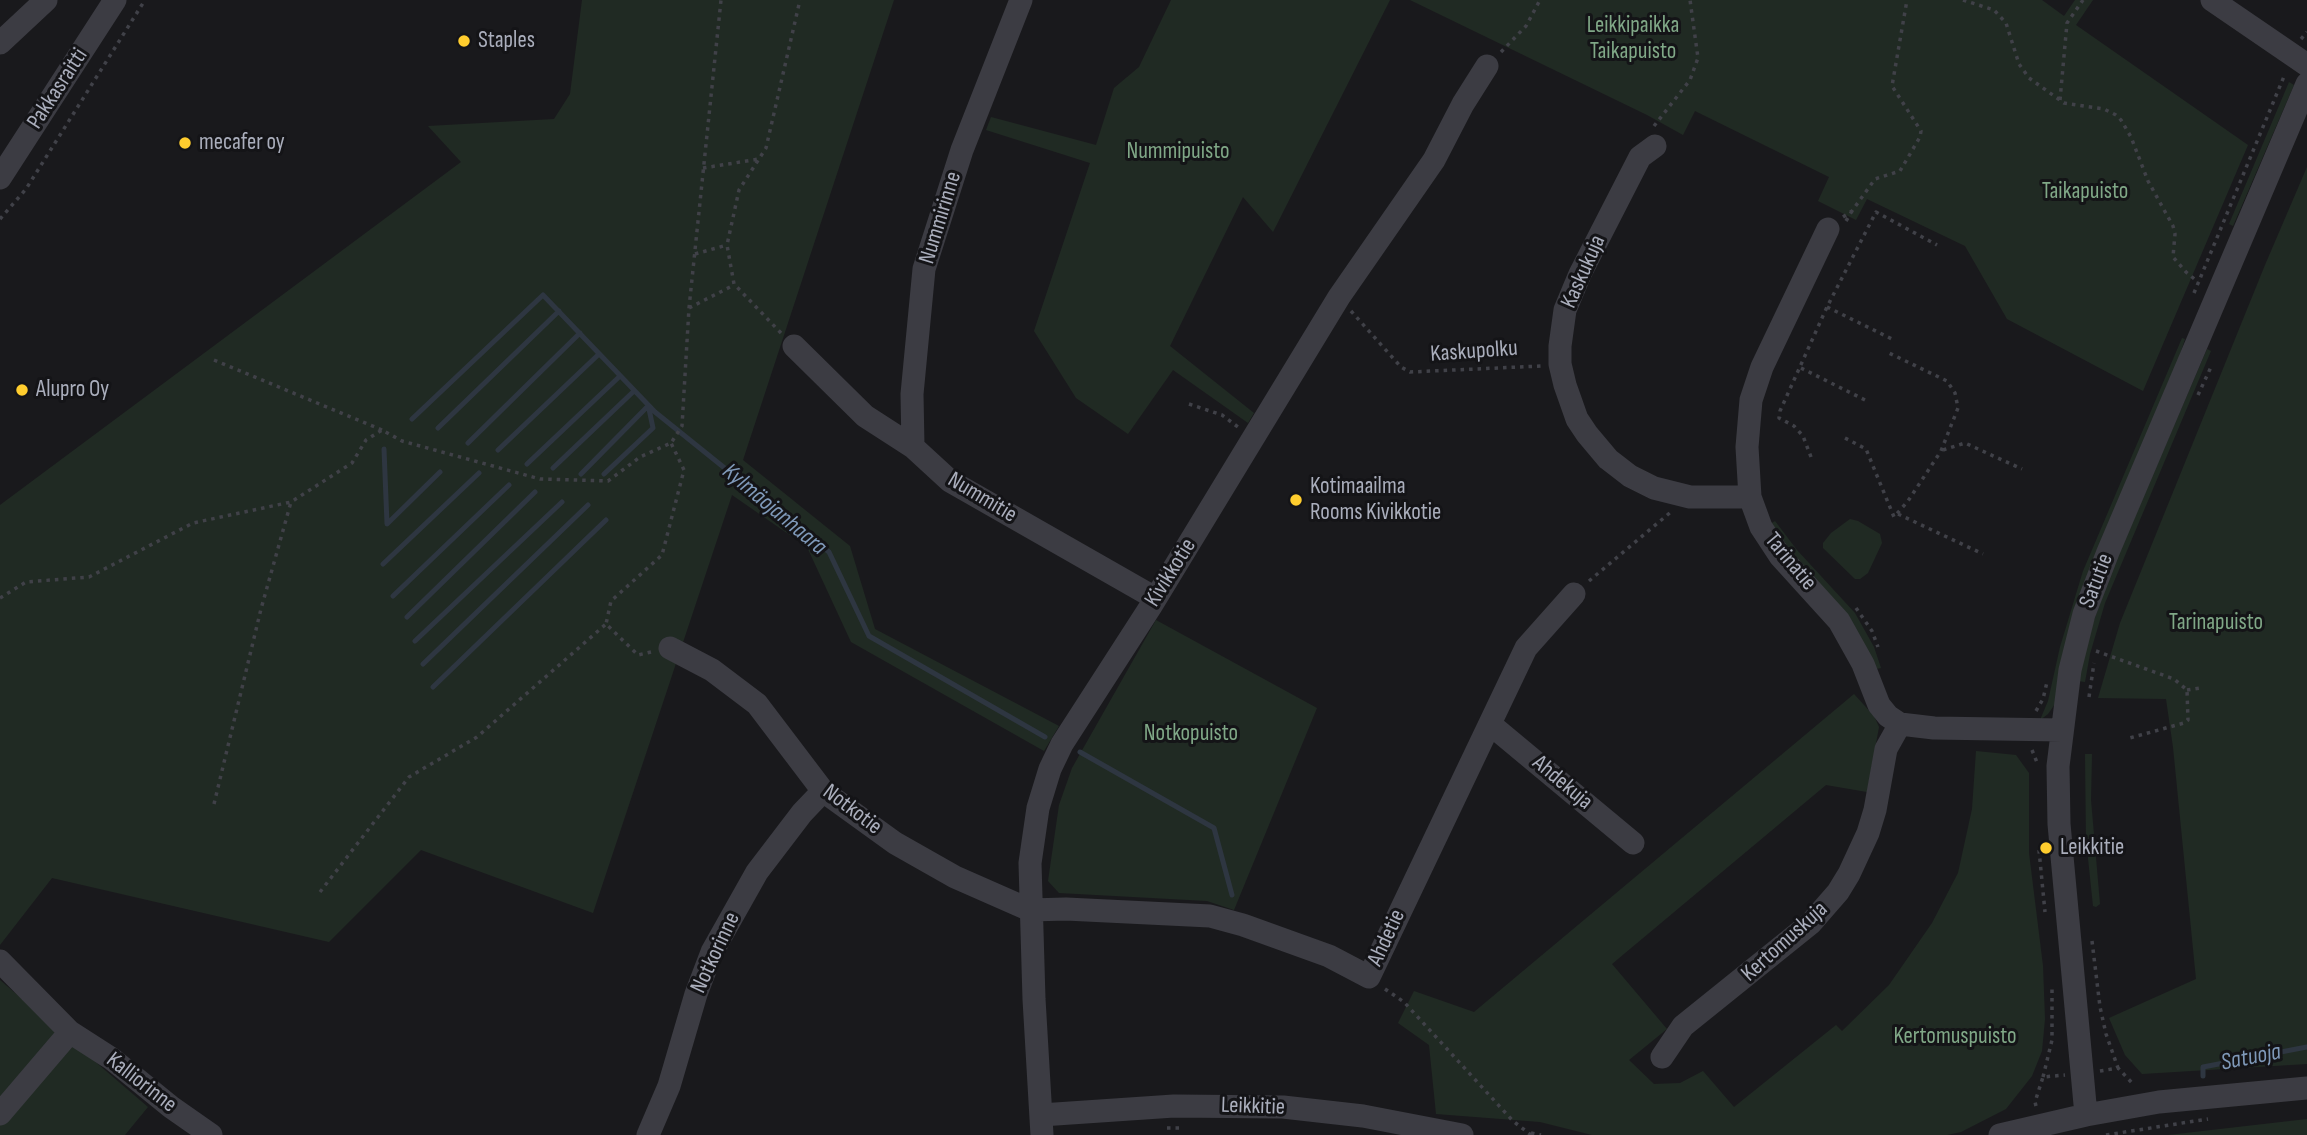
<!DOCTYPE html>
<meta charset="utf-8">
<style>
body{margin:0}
canvas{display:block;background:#19191c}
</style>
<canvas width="2307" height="1135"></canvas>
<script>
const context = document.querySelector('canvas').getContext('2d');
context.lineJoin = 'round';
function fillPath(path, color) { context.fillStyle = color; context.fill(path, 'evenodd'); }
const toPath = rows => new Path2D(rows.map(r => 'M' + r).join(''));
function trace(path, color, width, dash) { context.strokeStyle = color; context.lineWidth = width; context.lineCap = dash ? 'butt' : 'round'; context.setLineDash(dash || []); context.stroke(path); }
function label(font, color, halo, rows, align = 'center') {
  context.font = font + ' "Sofia Sans Condensed",sans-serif'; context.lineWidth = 6; context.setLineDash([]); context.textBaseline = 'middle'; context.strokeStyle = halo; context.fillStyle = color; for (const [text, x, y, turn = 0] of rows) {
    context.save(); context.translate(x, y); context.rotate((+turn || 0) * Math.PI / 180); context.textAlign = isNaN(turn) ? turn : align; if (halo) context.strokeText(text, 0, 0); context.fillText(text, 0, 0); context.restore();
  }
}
fillPath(toPath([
 [582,0,894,0,743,460,850,546,875,629,1059,726,1044,751,851,642,807,547,732,495,593,913,421,850,329,942,52,878,0,945,0,505,461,162,428,126,554,119,570,94],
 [1171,0,1390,0,1273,232,1243,197,1170,346,1254,413,1248,423,1173,370,1128,434,1076,398,1034,331,1090,163,986,130,991,117,1096,145,1114,88,1139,67],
 [1410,0,2042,0,2064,16,2075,0,2093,0,2076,25,2248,145,2143,391,2007,319,1965,246,1867,199,1856,220,1818,201,1829,177,1695,111,1683,135,1647,115],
 [2289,82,2294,85,2233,226,2229,224],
 [2307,167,2307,1064,2142,1074,2125,1055,2109,1018,2196,979,2173,747,2166,699,2098,698,2120,623,2265,265],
 [2182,338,2185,339,2175,370,2055,704,2048,714,2040,720,2048,701,2060,647,2083,571],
 [2207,349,2211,351,2105,603,2090,654,2085,682,2078,681,2093,623,2113,567],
 [1850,519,1858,521,1880,534,1882,543,1868,573,1860,579,1855,579,1823,548,1823,543,1831,533],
 [1775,521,1797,550,1855,613,1874,647,1881,668,1876,669,1793,558,1770,524],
 [1156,620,1317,708,1234,910,1207,901,1059,893,1048,881,1059,805,1072,768],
 [1854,694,1874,716,1879,727,1867,792,1826,785,1612,964,1667,1029,1629,1060,1654,1084,1680,1083,1703,1071,1734,1107,1836,1025,1842,1031,1889,985,1932,923,1958,873,1972,809,1976,751,2016,755,2029,773,2029,853,2043,966,2045,1019,2042,1051,2032,1076,2006,1109,1961,1132,1947,1135,1592,1135,1540,1122,1436,1114,1429,1045,1398,1023,1414,991,1474,1012],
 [2085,754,2092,754,2091,800,2100,904,2096,907,2093,906,2086,839],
 [0,980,148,1107,125,1135,0,1135],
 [2307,1119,2307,1135,2168,1135]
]), '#202a23');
trace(toPath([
 [412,419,543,295,655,412,829,552,869,636,1045,737],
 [438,428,559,311],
 [468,443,580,333],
 [384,449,387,524,440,472],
 [498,450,599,354],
 [527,464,620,376],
 [553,468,634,391],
 [581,474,648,406],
 [604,474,653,428,649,409],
 [383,564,479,473],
 [393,596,509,485],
 [407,617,535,492],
 [415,641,562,502],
 [423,664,588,505],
 [433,687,606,520],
 [1080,752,1214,828,1232,895],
 [2203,1076,2203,1067,2307,1047]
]), '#2e3641', 5);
trace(toPath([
 [1963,0,1994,10,2006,23,2019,64,2029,78,2064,103,2104,109,2116,115,2121,120,2131,137,2148,181,2173,226,2175,234,2173,257,2186,272,2198,282],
 [2301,39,2307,32],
 [1501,52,1526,26,1540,0],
 [2060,100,2067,23,2083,0],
 [1654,126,1690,80,1698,58,1690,0],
 [703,168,759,159],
 [1843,217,1852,211,1875,179,1900,171,1920,137,1921,131,1892,86,1907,0],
 [0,219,26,189,145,0],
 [1846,221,1852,211],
 [695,254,727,245],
 [2194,293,2285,74],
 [1827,307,1892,339],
 [689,308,734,285],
 [1351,311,1401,367,1410,372,1541,366],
 [781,333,734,284,727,245,739,190,766,148,800,0],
 [214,360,382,430],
 [1801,368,1865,400],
 [2198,395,2211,367],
 [1189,404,1222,415,1238,427],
 [1845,438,1866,449,1894,517,1908,501,1941,451,1958,408,1955,393,1947,381,1887,352],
 [1943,450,1965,443,2022,469],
 [1811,457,1803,436,1794,426,1779,418,1780,411,1827,307,1876,212,1937,245],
 [1898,514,1983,554],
 [1589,581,1672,511],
 [0,598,26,582,89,577,193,523,291,502,352,463,366,440,382,430,402,441,540,479,608,481,640,457,671,443,682,426,689,308,721,0],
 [1856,608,1872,631,1878,647],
 [2096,651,2174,679,2187,690,2188,720,2184,723,2126,739],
 [651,652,638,655,606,624,611,601,662,555,684,470,671,443],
 [2187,690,2200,688],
 [2089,697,2094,663],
 [2036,711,2043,699,2047,682],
 [2032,750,2038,765],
 [214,804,261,609,291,502],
 [2039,850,2045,912],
 [320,892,409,777,477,737,606,624],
 [2092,941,2100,1007,2106,1034,2118,1068],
 [1385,989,1404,1002,1513,1121,1531,1135],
 [2100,1071,2118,1068,2134,1085],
 [2043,1077,2052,1040,2052,986],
 [2036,1106,2035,1102,2043,1077,2065,1075],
 [1167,1128,1184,1128],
 [1531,1133,1541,1135],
 [2106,1135,2208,1119]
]), '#404148', 3.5, [3.5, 5]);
trace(toPath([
 [2212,0,2307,65],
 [0,43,46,0],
 [1655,146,1640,157,1580,274,1565,310,1560,346,1560,364,1565,385,1577,419,1587,434,1608,459,1630,476,1654,488,1690,497,1750,497],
 [0,178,115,0],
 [1828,229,1762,367,1751,400,1747,447,1750,497,1761,527,1780,556,1839,621,1863,664,1879,705,1888,716,1900,724,1934,728,2062,730],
 [794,346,865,416,913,447,950,481,1155,598],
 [913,447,912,394,924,269,962,150,1021,0],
 [670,648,712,670,757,704,823,791,895,843,955,877,1030,910,1066,909,1210,916,1243,925,1329,956,1369,977,1526,648,1574,594],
 [1490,724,1633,843],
 [0,961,70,1032,112,1059,171,1107,211,1135],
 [1662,1057,1683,1026,1811,923,1838,892,1849,874,1868,833,1875,810,1886,749,1900,724],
 [0,1114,70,1032],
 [1041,1115,1174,1106,1283,1107,1363,1116,1462,1135],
 [2086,1115,2059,824,2058,766,2070,670,2084,614,2108,552,2307,84],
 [648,1135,669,1086,696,994,712,952,757,872,802,813,823,791],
 [1042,1135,1034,999,1030,863,1038,808,1050,769,1062,744,1151,606,1339,297,1434,160,1463,104,1487,66],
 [2000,1135,2086,1115,2159,1102,2307,1088]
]), '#3c3c43', 23);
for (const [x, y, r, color] of [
 [464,41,7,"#ffcd2e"],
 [185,143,7,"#ffcd2e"],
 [22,390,7,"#ffcd2e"],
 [1296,500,7,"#ffcd2e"],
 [2046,848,7,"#ffcd2e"]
]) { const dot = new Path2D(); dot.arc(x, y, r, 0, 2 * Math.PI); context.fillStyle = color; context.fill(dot); trace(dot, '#141417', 2.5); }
label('23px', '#80a887', '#141417', [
 ["Leikkipaikka",1633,26],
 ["Taikapuisto",1633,52],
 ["Nummipuisto",1178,152],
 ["Taikapuisto",2085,192],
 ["Tarinapuisto",2216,623],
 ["Notkopuisto",1191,734],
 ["Kertomuspuisto",1955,1037]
]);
label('23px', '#aaaebc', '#141417', [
 ["Staples",478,41],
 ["mecafer oy",199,143],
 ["Alupro Oy",36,390],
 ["Kotimaailma",1310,487],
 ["Rooms Kivikkotie",1310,513],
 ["Leikkitie",2060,848]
], 'left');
label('23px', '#aaaebc', '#141417', [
 ["Pakkasraitti",58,89,-57],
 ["Nummirinne",941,218,-73],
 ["Kaskukuja",1584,272,-66],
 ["Kaskupolku",1474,352,-4],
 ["Nummitie",982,498,31],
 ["Tarinatie",1790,562,50],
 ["Kivikkotie",1171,573,-58],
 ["Satutie",2097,581,-69],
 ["Ahdekuja",1562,783,40],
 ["Notkotie",852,810,37],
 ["Ahdetie",1387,938,-65],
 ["Kertomuskuja",1785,942,-42],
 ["Notkorinne",716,953,-65],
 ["Kalliorinne",141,1083,38],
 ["Leikkitie",1253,1107,2]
]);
label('italic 24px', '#7f99b9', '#141417', [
 ["Kylmäojanhaara",774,510,40],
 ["Satuoja",2251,1058,-11]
]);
</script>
